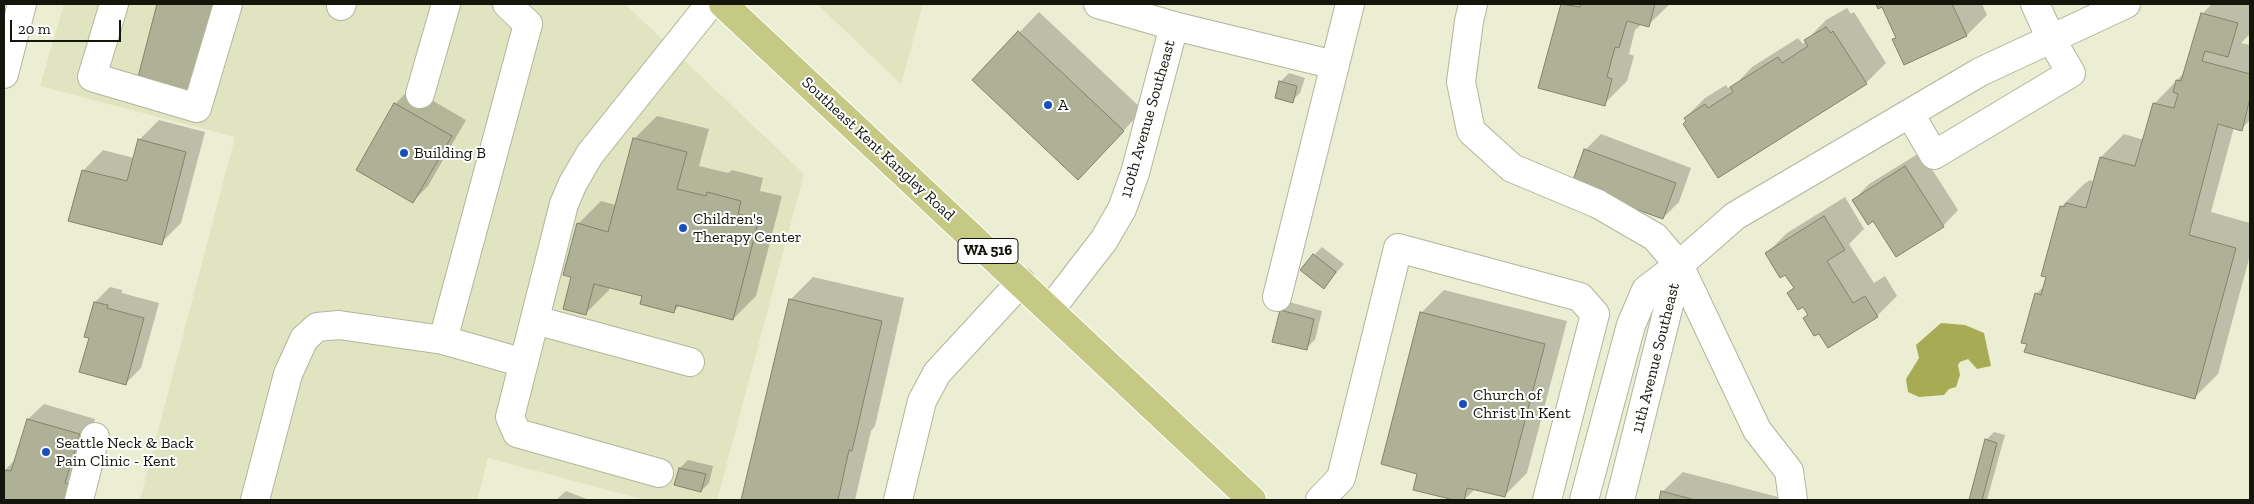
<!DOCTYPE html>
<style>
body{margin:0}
#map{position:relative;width:2254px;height:504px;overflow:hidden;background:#ebeed2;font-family:"Zilla Slab",serif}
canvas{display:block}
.frame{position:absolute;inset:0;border:5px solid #14150b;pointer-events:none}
.scale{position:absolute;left:10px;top:20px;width:111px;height:22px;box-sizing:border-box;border:2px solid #14150b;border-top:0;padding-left:6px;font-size:15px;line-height:18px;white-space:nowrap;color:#14150b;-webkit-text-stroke:4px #fff;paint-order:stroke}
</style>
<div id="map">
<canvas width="2254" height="504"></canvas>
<div class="frame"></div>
<div class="scale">20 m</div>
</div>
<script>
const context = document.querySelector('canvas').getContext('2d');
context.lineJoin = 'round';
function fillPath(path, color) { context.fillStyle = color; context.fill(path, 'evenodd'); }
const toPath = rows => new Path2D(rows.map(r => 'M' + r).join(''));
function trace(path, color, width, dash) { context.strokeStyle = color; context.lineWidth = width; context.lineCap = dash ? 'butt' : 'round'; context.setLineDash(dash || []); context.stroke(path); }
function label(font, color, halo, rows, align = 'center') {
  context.font = font + ' "Zilla Slab",serif'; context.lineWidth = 4; context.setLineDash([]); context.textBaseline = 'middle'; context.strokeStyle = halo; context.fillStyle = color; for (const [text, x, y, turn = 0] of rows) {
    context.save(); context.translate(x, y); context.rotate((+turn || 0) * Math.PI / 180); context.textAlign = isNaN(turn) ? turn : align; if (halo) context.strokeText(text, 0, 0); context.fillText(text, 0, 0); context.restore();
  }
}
fillPath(toPath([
 [64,4,625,4,804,174,717,500,645,500,488,458,477,500,140,500,235,137,40,86],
 [817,4,923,4,901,84]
]), '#e0e4c0');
fillPath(toPath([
 [1941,323,1965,325,1984,333,1991,366,1977,369,1968,359,1960,362,1958,365,1960,375,1956,387,1949,389,1944,395,1919,397,1908,392,1906,379,1919,358,1916,345]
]), '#a7ac54');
fillPath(toPath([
 [158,4,224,4,205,78,139,80],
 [1562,4,1670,4,1648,25,1642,24,1635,30,1629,54,1634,56,1627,81,1604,104,1539,87],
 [1877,4,1982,4,1987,15,1967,35,1893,40,1897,36,1883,5,1879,7],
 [2212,4,2250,4,2250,34,2241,43,2250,45,2250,120,2241,129,2234,127,2211,212,2250,223,2250,255,2218,374,2195,397,2036,294,2045,285,2061,207,2084,184,2090,180,2095,182,2101,157,2124,134,2144,140,2154,104,2185,72,2202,14],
 [1847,8,1851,14,1854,12,1886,63,1866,83,1688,121,1685,118,1705,98,1726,85,1728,88,1736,84,1752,67,1798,38,1803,44,1826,20],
 [1039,12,1143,110,1098,158,974,80],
 [1289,73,1305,78,1300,93,1292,101,1280,82],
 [411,88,466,120,428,186,413,201,395,104],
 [657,116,709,129,699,166,728,173,732,170,763,178,760,191,782,196,756,296,733,319,680,305,674,311,643,296,610,287,609,290,586,313,572,277,578,224,601,201,616,205,634,139],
 [159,120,205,132,181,223,161,243,83,171,103,150,134,158,139,140],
 [1601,134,1691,168,1679,202,1663,218,1585,150],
 [1921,152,1958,210,1943,226,1873,219,1854,200,1869,184],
 [1845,197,1864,229,1849,244,1874,283,1885,276,1897,296,1877,316,1819,332,1804,319,1809,314,1803,305,1788,293,1794,287,1786,273,1767,253,1787,233],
 [1322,247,1344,264,1324,287,1314,255],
 [813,277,904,298,875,426,871,431,855,500,742,500,790,300],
 [110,287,122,290,122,293,159,303,141,368,126,383,90,337,95,302],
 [1444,290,1567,321,1527,473,1504,496,1476,488,1464,500,1459,500,1415,489,1418,473,1421,313],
 [1289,302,1322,311,1315,340,1306,348,1281,311],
 [44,404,95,419,80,468,86,500,4,500,5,470,17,458,28,419],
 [1994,432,2005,435,1987,500,1970,500,1986,440],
 [688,460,713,466,709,483,701,491,676,484,680,468],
 [1683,472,1778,497,1777,500,1660,500,1662,492],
 [566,491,589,500,556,500]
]), '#0003');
const building = toPath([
 [157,4,213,4,190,94,137,81,157,4],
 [1561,4,1580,7,1581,4,1655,4,1649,27,1627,21,1619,48,1615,47,1607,77,1612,79,1605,106,1538,88,1561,4],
 [1876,4,1952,4,1967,36,1904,65,1892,39,1896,38,1882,7,1878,9,1876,4],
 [2201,13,2238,23,2228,57,2205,51,2202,61,2250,74,2250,98,2242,131,2218,124,2189,235,2236,248,2195,399,2024,352,2027,344,2021,343,2035,293,2041,295,2046,277,2041,276,2060,206,2064,207,2066,203,2086,208,2100,157,2135,166,2153,103,2174,108,2178,94,2173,92,2176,80,2181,81,2201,13],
 [1826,27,1831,33,1833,31,1867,84,1718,178,1683,124,1686,121,1684,118,1705,104,1708,108,1733,92,1730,87,1778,57,1782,63,1808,46,1804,40,1826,27],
 [1018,31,1124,131,1078,180,972,80,1018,31],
 [1279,81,1297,86,1293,103,1275,98,1279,81],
 [394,103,452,136,413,203,356,170,394,103],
 [633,138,687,152,677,189,706,196,707,192,741,201,738,214,759,219,733,320,676,305,674,313,640,304,642,296,594,284,586,315,563,309,571,277,563,275,577,223,608,232,633,138],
 [138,139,186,152,162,245,68,221,82,170,127,181,138,139],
 [1584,149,1676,183,1663,219,1571,186,1584,149],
 [1905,166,1944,227,1896,257,1873,221,1868,225,1852,200,1905,166],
 [1824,216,1845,250,1827,261,1853,303,1865,296,1878,317,1828,348,1819,334,1814,336,1803,318,1808,315,1803,307,1798,310,1787,293,1794,288,1785,275,1780,278,1765,253,1824,216],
 [1313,254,1336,272,1324,289,1300,270,1313,254],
 [789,299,882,321,852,451,849,450,838,500,741,500,789,299],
 [94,302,108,305,107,308,144,318,126,385,79,372,89,338,84,337,94,302],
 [1280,310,1314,319,1307,350,1272,342,1280,310],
 [1420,312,1545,344,1505,497,1467,488,1464,500,1454,500,1413,490,1417,474,1381,464,1420,312],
 [27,419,80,434,65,483,79,487,75,500,4,500,4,470,11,471,27,419],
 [1985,439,1997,443,1982,500,1969,500,1985,439],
 [679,468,706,474,701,492,674,485,679,468],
 [1661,491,1695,500,1659,500,1661,491]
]);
fillPath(building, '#afb197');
trace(building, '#81836a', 1);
const minor = toPath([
 [114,4,92,77,197,108,228,4],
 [1098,4,1174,26,1335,65],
 [1473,4,1469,21,1461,82,1471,131,1512,168,1598,204,1655,237,1679,265,1757,430,1789,471,1793,500],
 [341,6,342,4],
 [4,74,22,4],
 [420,94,446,4],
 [1910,114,1934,155,2071,73,2051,39,2035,4],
 [1277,297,1350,4],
 [1050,310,1104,240,1122,209,1135,173,1174,26],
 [535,320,690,362],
 [443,340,528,24,507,4],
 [659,473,517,433,510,417,564,204,573,183,590,154,710,4],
 [79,500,95,437],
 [255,500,288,374,304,339,317,327,339,325,443,340,524,363],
 [898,500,922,401,937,373,1021,282],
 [1320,500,1341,478,1398,248,1580,297,1595,314,1547,500],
 [1584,500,1631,325,1646,290,1679,265,1735,216,1980,72,2126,4],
 [1620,500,1679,265]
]);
const major = toPath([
 [723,4,1252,500]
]);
trace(minor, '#b3b59b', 30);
trace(major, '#fff', 30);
trace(minor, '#fff', 28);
trace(major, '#c6c984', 28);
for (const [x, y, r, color] of [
 [1048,105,5,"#194fbc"],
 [404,153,5,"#194fbc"],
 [683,228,5,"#194fbc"],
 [1463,404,5,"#194fbc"],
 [46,452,5,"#194fbc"]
]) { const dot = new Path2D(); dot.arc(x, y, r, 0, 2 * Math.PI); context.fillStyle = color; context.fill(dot); trace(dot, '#fff', 2); }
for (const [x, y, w] of [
 [988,251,60]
]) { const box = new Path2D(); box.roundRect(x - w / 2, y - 12.5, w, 25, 4); context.fillStyle = '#fff'; context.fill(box); trace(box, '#14150b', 1); }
label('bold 15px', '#14150b', null, [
 ["WA 516",988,251]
]);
label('16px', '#14150b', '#fff', [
 ["A",1058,105],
 ["Building B",414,153],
 ["Children's",693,219],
 ["Therapy Center",693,237],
 ["Church of",1473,395],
 ["Christ In Kent",1473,413],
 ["Seattle Neck & Back",56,443],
 ["Pain Clinic - Kent",56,461]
], 'left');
label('16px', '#14150b', '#fff', [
 ["110th Avenue Southeast",1148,119,-74],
 ["Southeast Kent Kangley Road",878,149,43],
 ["11th Avenue Southeast",1656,358,-76]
]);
</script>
